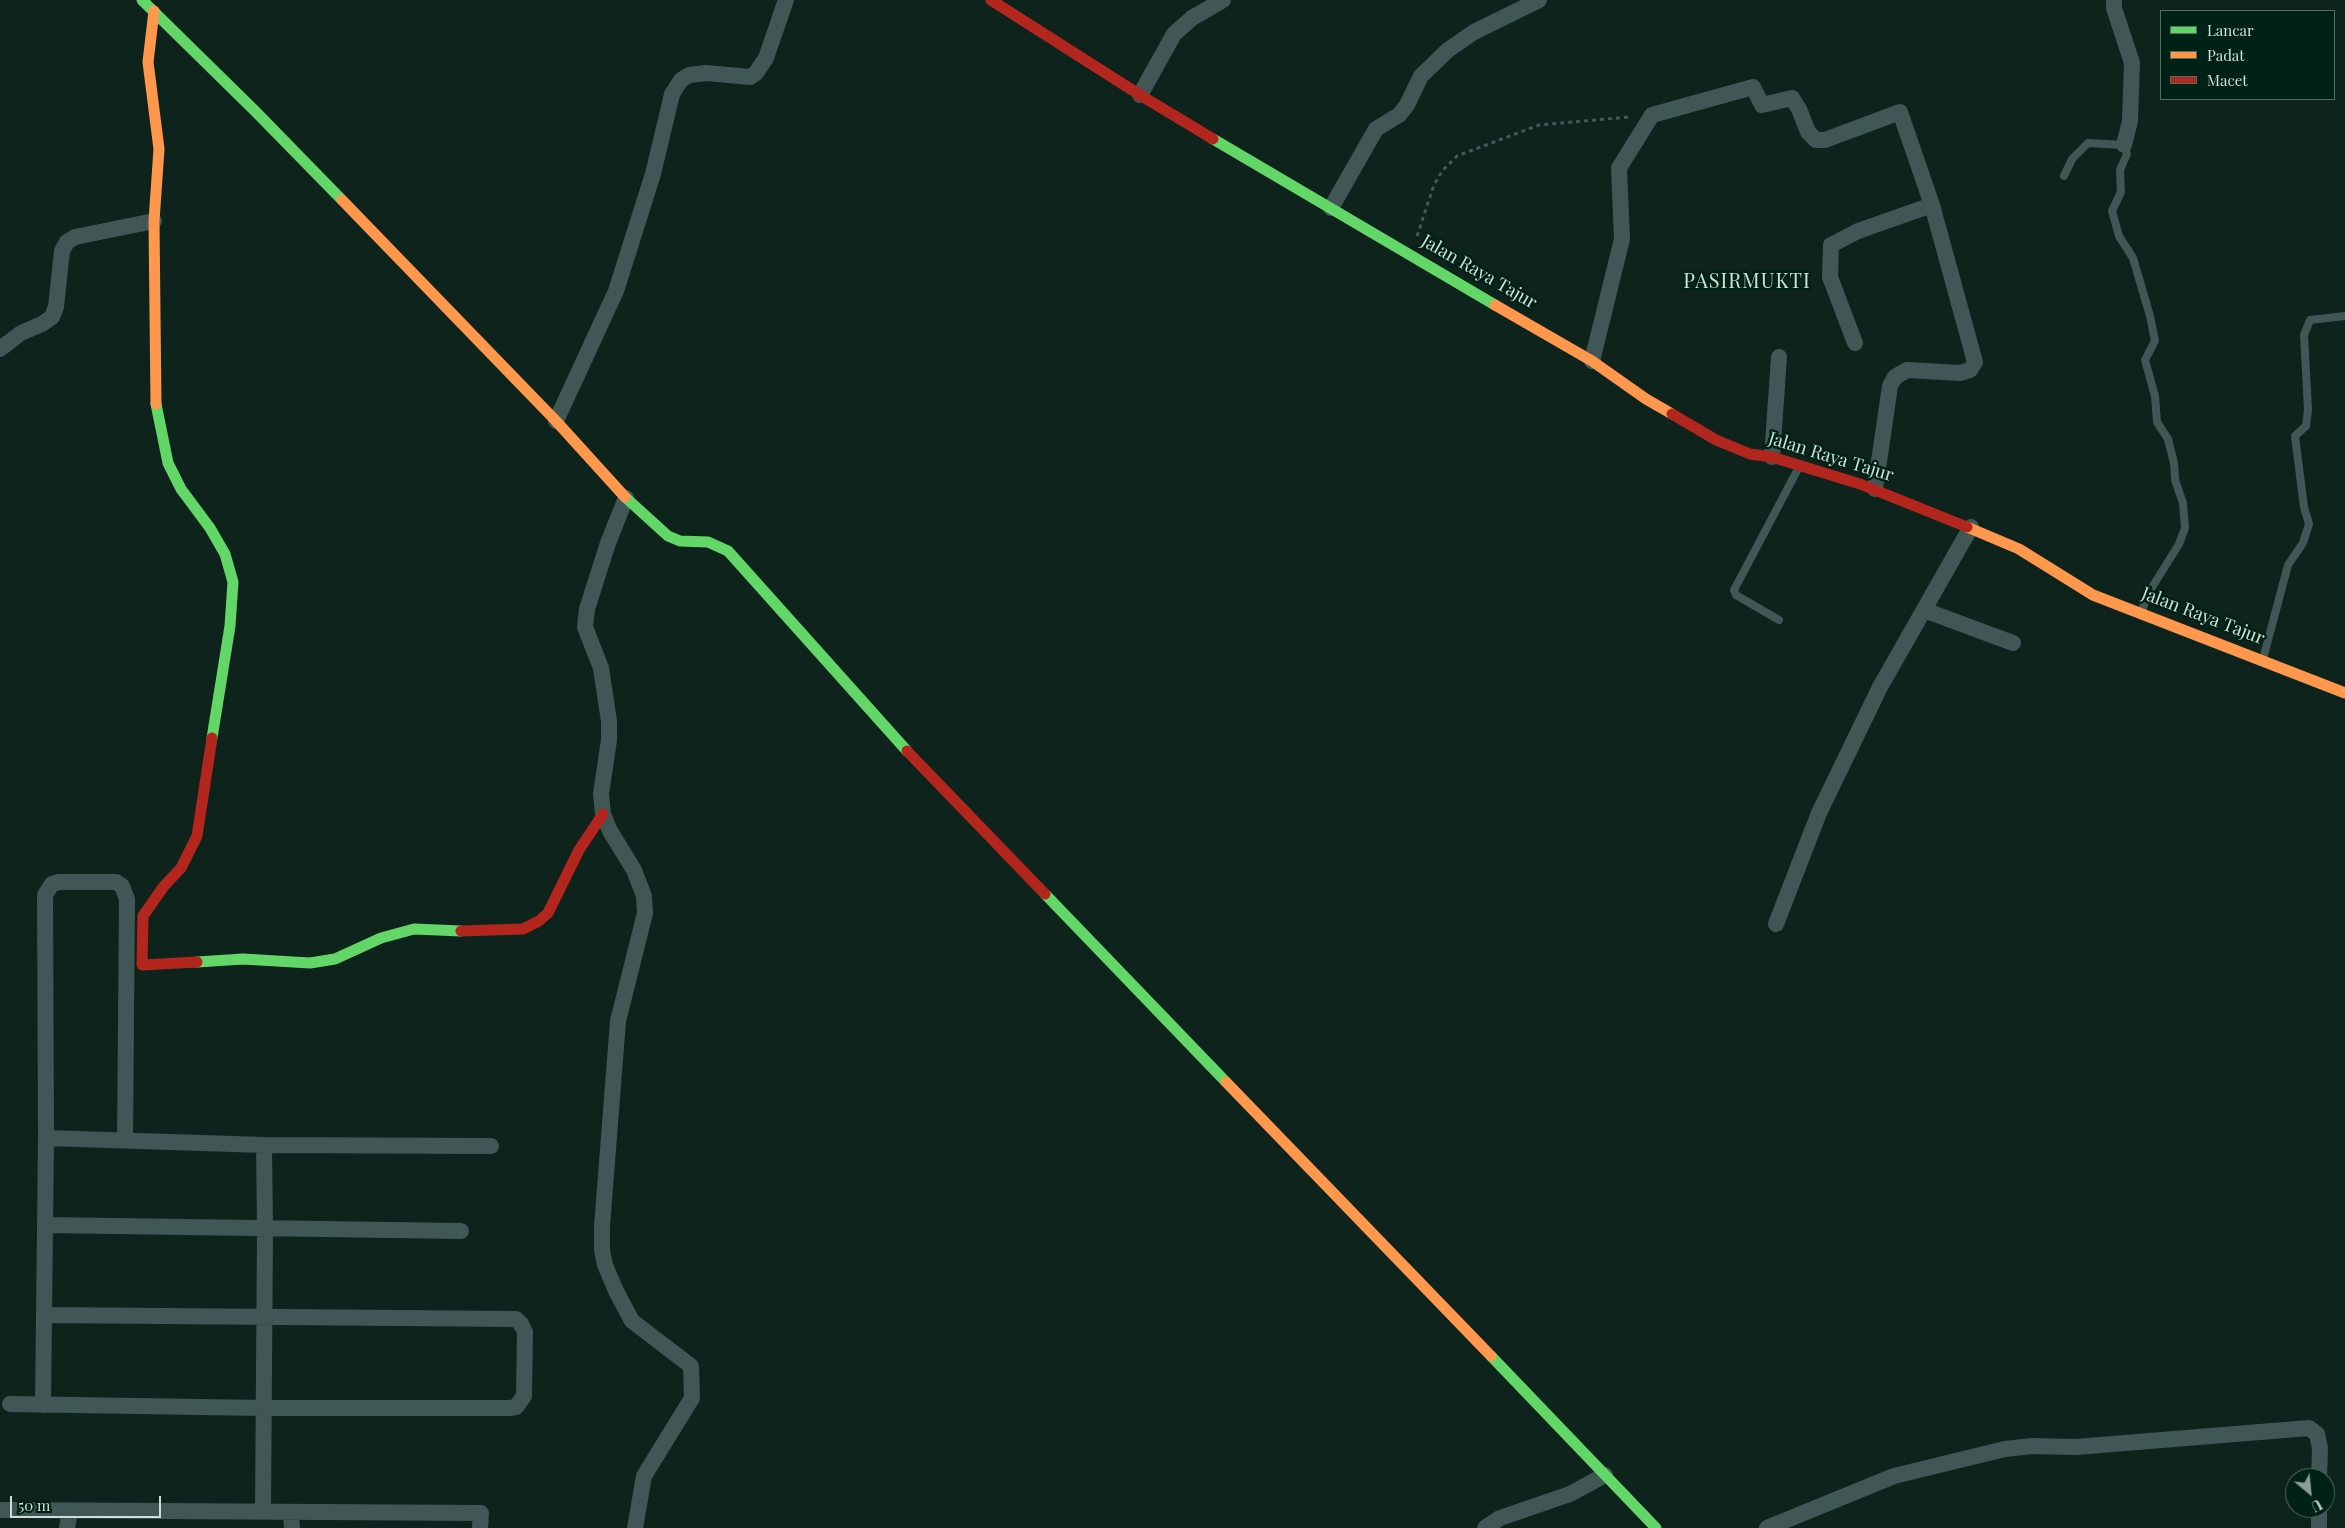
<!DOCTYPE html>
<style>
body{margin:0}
#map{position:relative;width:2345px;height:1528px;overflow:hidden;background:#0e231c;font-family:"Playfair Display",serif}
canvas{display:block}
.legend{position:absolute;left:2160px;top:10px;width:175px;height:90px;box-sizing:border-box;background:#002116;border:1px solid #526d64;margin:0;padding:6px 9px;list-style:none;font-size:15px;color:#cde0d8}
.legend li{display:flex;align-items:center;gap:10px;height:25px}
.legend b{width:25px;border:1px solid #526d64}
.north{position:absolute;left:2285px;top:1468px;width:50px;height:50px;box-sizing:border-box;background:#002116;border:1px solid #526d64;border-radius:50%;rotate:152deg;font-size:14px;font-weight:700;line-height:20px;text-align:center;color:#cde0d8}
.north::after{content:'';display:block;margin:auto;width:18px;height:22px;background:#8a9e96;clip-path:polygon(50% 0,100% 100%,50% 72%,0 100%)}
.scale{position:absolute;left:10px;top:1496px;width:151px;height:22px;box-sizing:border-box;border:2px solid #cde0d8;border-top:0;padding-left:6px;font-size:15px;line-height:18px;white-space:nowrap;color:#cde0d8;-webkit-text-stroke:4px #002116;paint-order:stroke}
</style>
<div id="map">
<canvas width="2345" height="1528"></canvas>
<ul class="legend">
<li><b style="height:6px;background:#63d668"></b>Lancar</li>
<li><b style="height:6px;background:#ff974d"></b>Padat</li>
<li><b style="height:6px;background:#b3261e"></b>Macet</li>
</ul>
<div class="north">U</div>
<div class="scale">50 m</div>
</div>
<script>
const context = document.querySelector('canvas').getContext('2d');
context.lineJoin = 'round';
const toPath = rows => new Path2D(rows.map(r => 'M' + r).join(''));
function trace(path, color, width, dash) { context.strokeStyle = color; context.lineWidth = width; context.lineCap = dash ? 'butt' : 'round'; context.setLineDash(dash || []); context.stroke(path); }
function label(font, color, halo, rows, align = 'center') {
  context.font = font + ' "Playfair Display",serif'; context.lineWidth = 5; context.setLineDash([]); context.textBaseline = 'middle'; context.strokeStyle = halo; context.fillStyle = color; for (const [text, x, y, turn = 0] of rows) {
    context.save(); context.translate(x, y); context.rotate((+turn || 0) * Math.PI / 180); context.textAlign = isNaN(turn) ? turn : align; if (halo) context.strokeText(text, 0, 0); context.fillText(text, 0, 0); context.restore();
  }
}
trace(toPath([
 [1417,236,1434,185,1442,171,1457,156,1539,125,1629,117]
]), '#455856', 3, [4, 4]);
trace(toPath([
 [2064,176,2072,159,2088,143,2124,145,2127,154,2120,170,2121,192,2112,211,2119,236,2133,258,2150,316,2155,341,2145,360,2155,396,2157,422,2168,439,2174,463,2175,480,2183,503,2185,528,2179,544,2146,597,2142,612],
 [1779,620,1736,595,1734,590,1799,467],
 [2263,659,2288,565,2303,543,2309,524,2304,507,2295,436,2306,426,2308,410,2304,335,2310,320,2345,316]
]), '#405756', 8);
trace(toPath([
 [2114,0,2114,8,2132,63,2130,121,2124,145],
 [1140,95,1174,34,1192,18,1223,0],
 [1331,208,1376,129,1399,115,1407,105,1421,76,1448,50,1474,32,1539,0],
 [1855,343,1830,277,1831,245,1858,231,1932,205],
 [0,349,21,333,42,324,52,317,56,307,62,251,67,242,75,237,154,221],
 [1592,361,1622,239,1619,168,1652,115,1753,87,1762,105,1792,98,1799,109,1808,132,1816,140,1825,140,1900,112,1932,205,1975,362,1970,370,1960,373,1907,370,1895,377,1890,386,1875,489],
 [556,421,616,291,653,174,672,94,681,80,689,75,706,73,750,77,756,73,766,58,786,0],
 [1772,457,1779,357],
 [626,498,608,543,587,609,585,627,601,668,609,721,609,740,601,794,603,814,610,831,634,870,644,896,645,913,618,1021,602,1226,602,1250,605,1265,616,1291,632,1321,691,1366,692,1398,644,1476,635,1528],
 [1924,610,2013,643],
 [1776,924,1819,813,1880,687,1971,527],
 [46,1138,45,895,52,884,59,882,116,882,122,886,127,899,125,1139],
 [45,1225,461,1231],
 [10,1404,264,1408,510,1408,516,1407,524,1396,525,1332,521,1324,516,1319,44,1315],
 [43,1405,46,1138,264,1145,491,1146],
 [0,1510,481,1513,480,1528],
 [263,1512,265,1228,264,1145],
 [291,1512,292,1528],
 [67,1528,70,1511],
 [1485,1528,1500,1518,1570,1494,1605,1475],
 [1767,1528,1894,1476,2005,1449,2032,1446,2076,1447,2309,1428,2317,1434,2320,1448,2319,1478],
 [2319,1528,2319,1508]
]), '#405756', 16);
trace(toPath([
 [142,0,255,111,342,200],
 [1213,139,1495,305],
 [156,404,168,463,181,489,210,528,225,554,233,582,230,626,212,738],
 [625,497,668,536,680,541,708,542,728,551,907,751],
 [1045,894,1226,1082],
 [197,962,243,959,310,963,335,959,381,938,414,929,461,931],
 [1491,1356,1656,1528]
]), '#63d668', 11);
trace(toPath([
 [154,11,148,62,159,149,154,221,156,404],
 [342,200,556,421,625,497],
 [1495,305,1592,361,1646,399,1672,414],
 [1967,527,2019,549,2093,595,2345,693],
 [1226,1082,1491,1356]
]), '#ff974d', 11);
trace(toPath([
 [991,0,1140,95,1213,139],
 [1672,414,1716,440,1750,454,1772,457,1860,484,1967,527],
 [907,751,1045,894],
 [461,931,523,929,539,921,548,913,579,850,603,814],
 [197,962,142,965,143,916,164,886,181,868,197,836,212,738]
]), '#b3261e', 11);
label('18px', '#cde0d8', '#002116', [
 ["Jalan Raya Tajur",1479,272,30],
 ["Jalan Raya Tajur",1831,457,17],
 ["Jalan Raya Tajur",2203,616,21]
]);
context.letterSpacing = '1px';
label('20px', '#cde0d8', '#002116', [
 ["PASIRMUKTI",1747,282]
]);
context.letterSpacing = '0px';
</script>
